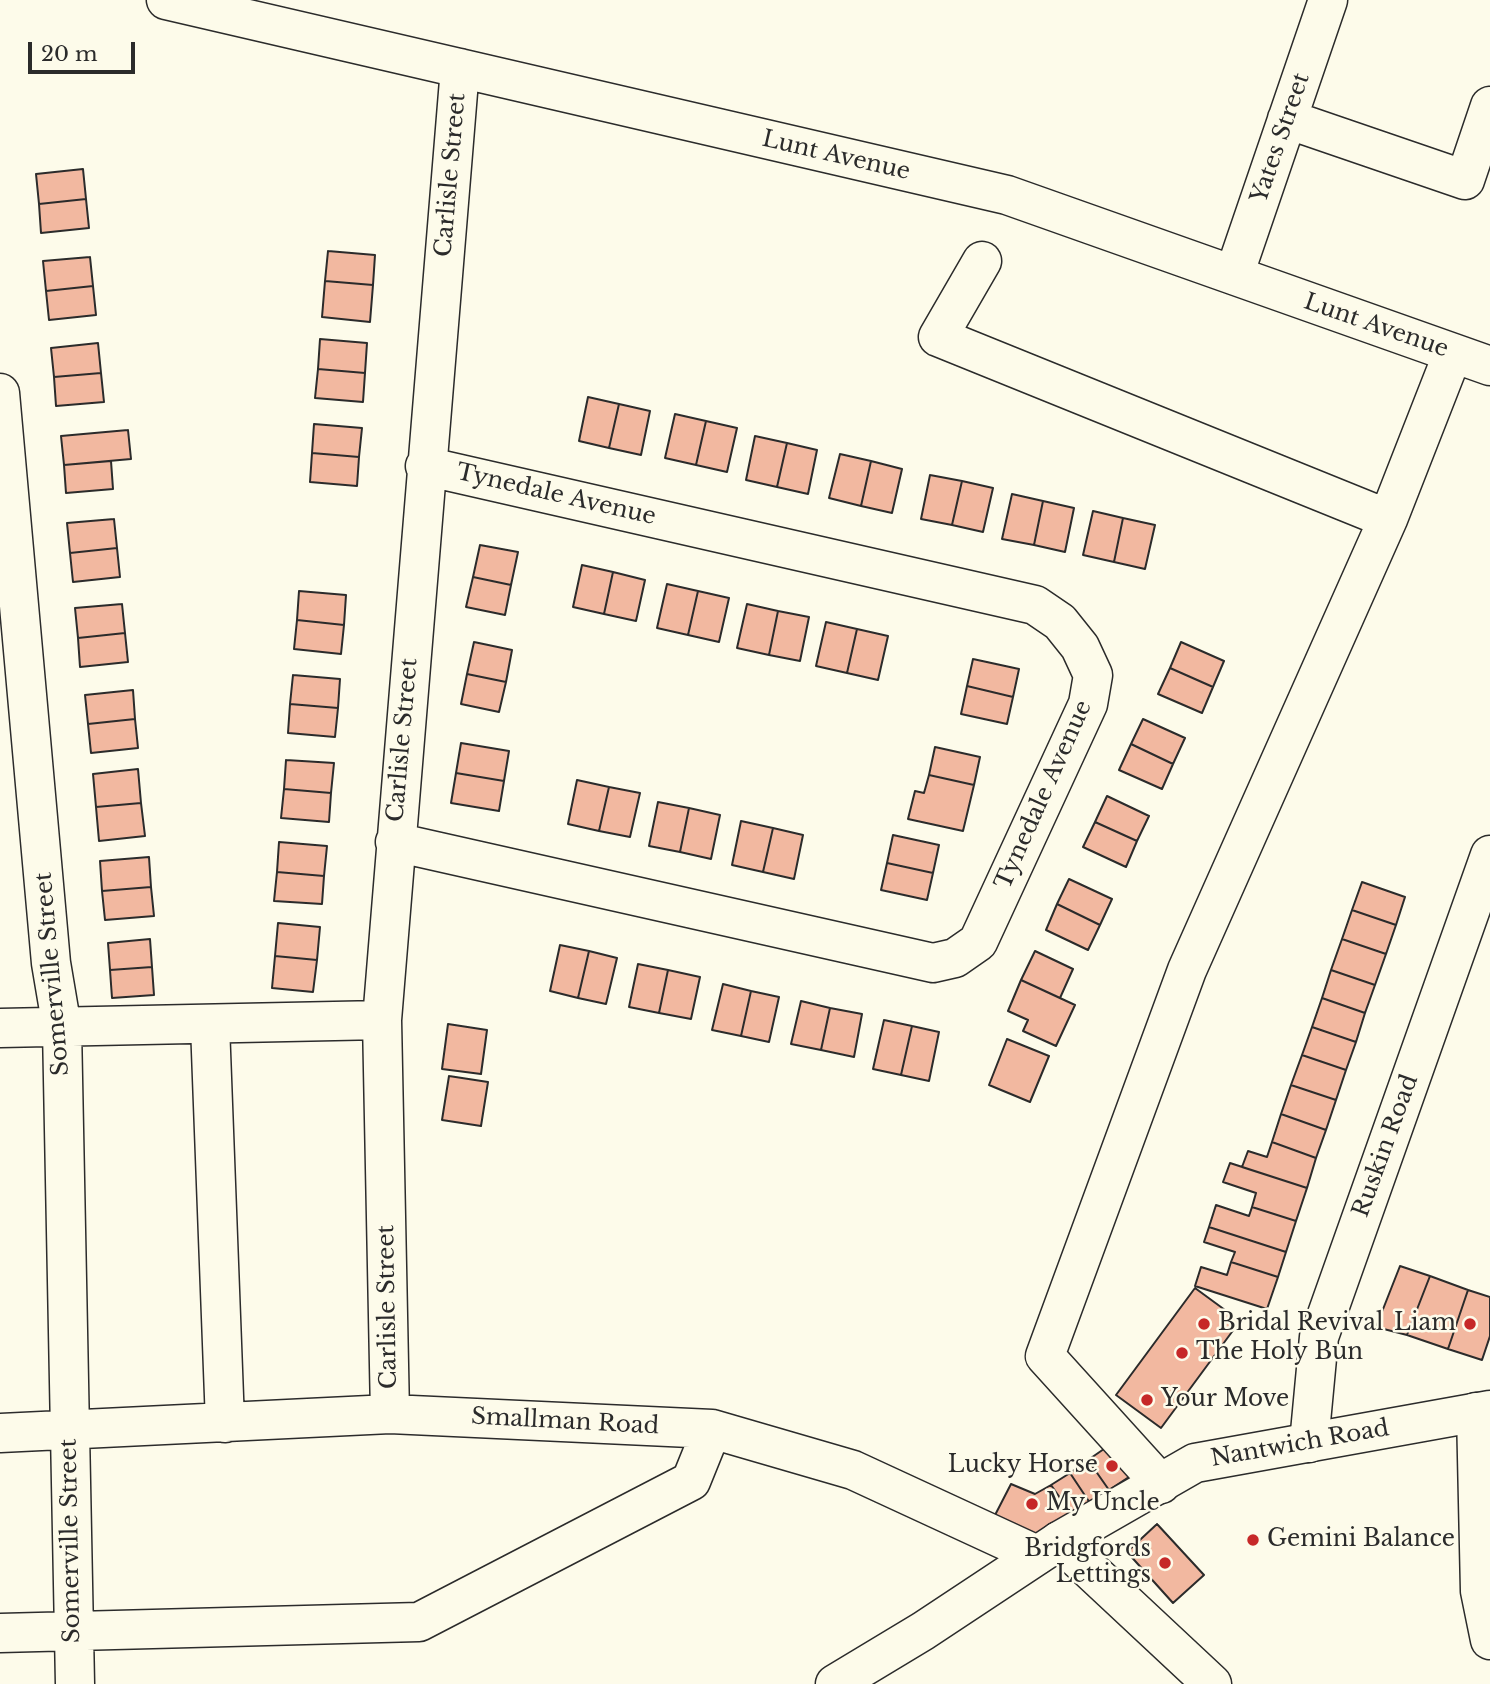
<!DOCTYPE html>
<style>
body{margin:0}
#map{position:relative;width:1490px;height:1684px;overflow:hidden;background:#fdfbea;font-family:"Libre Baskerville",serif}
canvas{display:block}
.scale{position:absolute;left:28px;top:42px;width:107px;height:32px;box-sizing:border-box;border:4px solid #2b2b2b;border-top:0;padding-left:9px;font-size:21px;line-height:24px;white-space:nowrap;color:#2b2b2b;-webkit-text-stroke:5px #fdfbea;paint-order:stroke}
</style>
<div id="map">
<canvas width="1490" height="1684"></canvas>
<div class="scale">20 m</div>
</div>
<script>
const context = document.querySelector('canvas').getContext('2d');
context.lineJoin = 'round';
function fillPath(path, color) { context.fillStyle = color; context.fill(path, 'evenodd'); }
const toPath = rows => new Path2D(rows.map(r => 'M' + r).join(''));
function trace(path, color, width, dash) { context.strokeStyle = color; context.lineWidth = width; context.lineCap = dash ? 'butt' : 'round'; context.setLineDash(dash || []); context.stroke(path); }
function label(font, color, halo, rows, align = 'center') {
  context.font = font + ' "Libre Baskerville",serif'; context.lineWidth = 5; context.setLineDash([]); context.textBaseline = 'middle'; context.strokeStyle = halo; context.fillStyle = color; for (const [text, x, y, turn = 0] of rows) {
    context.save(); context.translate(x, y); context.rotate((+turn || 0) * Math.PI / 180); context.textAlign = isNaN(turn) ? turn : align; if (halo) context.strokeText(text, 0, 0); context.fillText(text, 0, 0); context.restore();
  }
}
const building = toPath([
 [83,169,86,199,39,204,36,174,83,169],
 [86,199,89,228,41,233,39,204,86,199],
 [328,251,375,255,373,285,325,281,328,251],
 [90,257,93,286,46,291,43,261,90,257],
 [325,281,373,285,370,322,322,317,325,281],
 [93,286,96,315,49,320,46,291,93,286],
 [320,339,367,343,365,373,318,369,320,339],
 [98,343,101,373,54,377,51,348,98,343],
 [318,369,365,373,363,402,315,398,318,369],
 [101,373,104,402,56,406,54,377,101,373],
 [588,397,619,404,609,448,579,441,588,397],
 [619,404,650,411,641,455,609,448,619,404],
 [675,414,706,421,696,465,665,458,675,414],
 [706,421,737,428,727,472,696,465,706,421],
 [314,424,362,428,359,457,312,453,314,424],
 [128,430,131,459,64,465,61,436,128,430],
 [755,436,787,443,777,487,746,480,755,436],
 [787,443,817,450,808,494,777,487,787,443],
 [312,453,359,457,357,486,310,482,312,453],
 [840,454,871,461,861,506,829,498,840,454],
 [111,461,113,489,66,493,64,465,111,461],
 [871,461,902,469,892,513,861,506,871,461],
 [930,475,962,481,952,525,921,519,930,475],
 [962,481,993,488,983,532,952,525,962,481],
 [1012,494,1043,501,1034,545,1002,539,1012,494],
 [1043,501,1074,508,1065,552,1034,545,1043,501],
 [1093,511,1123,518,1114,562,1083,555,1093,511],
 [1123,518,1155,525,1145,569,1114,562,1123,518],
 [114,519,117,548,70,553,67,523,114,519],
 [480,545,518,552,511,585,473,577,480,545],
 [117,548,120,577,73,582,70,553,117,548],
 [582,565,613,572,604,614,573,607,582,565],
 [613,572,645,580,636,621,604,614,613,572],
 [473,577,511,585,505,615,466,607,473,577],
 [667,584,698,591,688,635,657,628,667,584],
 [299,591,346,595,344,625,297,620,299,591],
 [698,591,729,598,719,642,688,635,698,591],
 [122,604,125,633,78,638,75,608,122,604],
 [747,604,778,611,769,655,737,648,747,604],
 [778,611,809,617,800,661,769,655,778,611],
 [297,620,344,625,341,654,294,649,297,620],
 [826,622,857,629,847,673,816,666,826,622],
 [857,629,888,636,878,680,847,673,857,629],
 [125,633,128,662,80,667,78,638,125,633],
 [474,642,512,650,506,682,467,674,474,642],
 [1181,642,1224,661,1213,687,1170,668,1181,642],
 [973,659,1019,669,1013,697,967,686,973,659],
 [1170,668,1213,687,1202,713,1158,694,1170,668],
 [467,674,506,682,499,712,461,704,467,674],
 [293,675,340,679,338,708,290,704,293,675],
 [967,686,1013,697,1007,724,961,714,967,686],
 [133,690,135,719,88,724,85,695,133,690],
 [290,704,338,708,335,737,288,733,290,704],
 [135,719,138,748,91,753,88,724,135,719],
 [1143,719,1185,738,1173,764,1131,744,1143,719],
 [461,743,509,751,504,781,456,773,461,743],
 [1131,744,1173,764,1162,789,1119,770,1131,744],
 [935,747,980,757,974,785,929,775,935,747],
 [286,760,334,763,331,793,284,789,286,760],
 [138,769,141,803,96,807,93,774,138,769],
 [456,773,504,781,499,811,451,803,456,773],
 [929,775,974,785,963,831,908,819,915,791,924,793,929,775],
 [577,780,609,787,599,831,568,824,577,780],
 [609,787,640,793,630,837,599,831,609,787],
 [284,789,331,793,329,822,281,818,284,789],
 [1107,796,1149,816,1137,841,1095,822,1107,796],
 [658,802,689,808,680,852,649,846,658,802],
 [141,803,145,836,99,841,96,807,141,803],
 [689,808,720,815,711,859,680,852,689,808],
 [741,821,773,828,763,872,732,865,741,821],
 [1095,822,1137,841,1126,867,1083,847,1095,822],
 [773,828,803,835,794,879,763,872,773,828],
 [893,835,939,845,933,873,887,863,893,835],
 [279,842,327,846,324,876,277,872,279,842],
 [149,857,151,887,102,891,100,861,149,857],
 [887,863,933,873,927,900,881,890,887,863],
 [277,872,324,876,322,904,274,901,277,872],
 [1069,879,1112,899,1100,925,1057,904,1069,879],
 [1362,882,1405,897,1396,925,1352,910,1362,882],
 [151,887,154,916,105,920,102,891,151,887],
 [1057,904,1100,925,1088,950,1046,930,1057,904],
 [1352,910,1396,925,1386,954,1342,939,1352,910],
 [278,923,320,927,317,960,275,956,278,923],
 [150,939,152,967,110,970,108,943,150,939],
 [1342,939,1386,954,1375,985,1331,970,1342,939],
 [560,945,589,951,578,998,550,991,560,945],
 [589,951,617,958,606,1004,578,998,589,951],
 [1035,951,1073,969,1060,998,1021,980,1035,951],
 [275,956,317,960,313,992,272,988,275,956],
 [638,964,668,970,659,1013,629,1007,638,964],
 [152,967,154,995,112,998,110,970,152,967],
 [668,970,700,977,691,1019,659,1013,668,970],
 [1331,970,1375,985,1365,1013,1322,998,1331,970],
 [1021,980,1075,1005,1056,1046,1023,1031,1028,1020,1008,1011,1021,980],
 [723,984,751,991,741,1036,712,1030,723,984],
 [751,991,779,997,769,1042,741,1036,751,991],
 [1322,998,1365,1013,1356,1042,1312,1027,1322,998],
 [801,1001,830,1008,821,1050,791,1044,801,1001],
 [830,1008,862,1014,854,1057,821,1050,830,1008],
 [884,1020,912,1026,901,1075,873,1069,884,1020],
 [448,1024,487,1030,481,1074,442,1069,448,1024],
 [912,1026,939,1032,929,1081,901,1075,912,1026],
 [1312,1027,1356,1042,1346,1070,1302,1055,1312,1027],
 [1007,1039,1049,1056,1030,1102,989,1085,1007,1039],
 [1302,1055,1346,1070,1336,1100,1291,1085,1302,1055],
 [449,1076,488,1082,481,1126,442,1120,449,1076],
 [1291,1085,1336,1100,1326,1130,1281,1114,1291,1085],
 [1281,1114,1326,1130,1316,1158,1272,1142,1281,1114],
 [1272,1142,1316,1158,1307,1188,1242,1167,1248,1151,1267,1157,1272,1142],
 [1230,1163,1307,1188,1296,1221,1252,1207,1256,1193,1223,1182,1230,1163],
 [1216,1205,1249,1216,1252,1207,1296,1221,1286,1252,1209,1227,1216,1205],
 [1209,1227,1286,1252,1278,1277,1231,1262,1235,1252,1204,1242,1209,1227],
 [1231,1262,1278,1277,1267,1309,1195,1286,1201,1267,1227,1275,1231,1262],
 [1400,1266,1430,1276,1407,1335,1376,1327,1400,1266],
 [1430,1276,1468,1290,1448,1349,1407,1335,1430,1276],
 [1195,1288,1240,1321,1161,1428,1116,1395,1195,1288],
 [1468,1290,1490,1297,1490,1336,1482,1360,1448,1349,1468,1290],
 [1114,1442,1135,1473,1109,1490,1088,1460,1114,1442],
 [1088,1460,1109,1490,1090,1503,1070,1473,1088,1460],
 [1070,1473,1090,1503,1072,1515,1051,1485,1070,1473],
 [1011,1484,1035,1494,1051,1485,1072,1515,1035,1538,993,1519,1011,1484],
 [1157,1524,1204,1575,1173,1603,1127,1552,1157,1524]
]);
fillPath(building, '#f2b8a0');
trace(building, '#2b2b2b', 2);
const minor = toPath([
 [166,0,1007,195,1490,366],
 [1287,119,1465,180,1490,106],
 [982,261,938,337,1388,519,1187,970,1045,1356,1161,1484],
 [1234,275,1328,0],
 [0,393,51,963,62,1028,75,1684],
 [1388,519,1453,353],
 [395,842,933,963,955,958,978,942,1088,704,1093,675,1080,647,1060,622,1035,605,425,466],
 [210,1025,225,1423],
 [0,1028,382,1020],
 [1476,1412,1480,1591,1490,1640],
 [390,1414,382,1020,460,68],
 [0,1433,390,1414,712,1429,853,1470,1037,1555],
 [1309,1443,1319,1337,1490,855],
 [1059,1541,1212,1684],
 [0,1633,419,1622,691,1481,712,1429]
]);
const major = toPath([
 [835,1684,923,1631,1059,1541,1195,1463,1490,1410]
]);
trace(minor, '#2b2b2b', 41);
trace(major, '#2b2b2b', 41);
trace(minor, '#fdfbea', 38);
trace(major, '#fdfbea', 38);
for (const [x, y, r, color] of [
 [1204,1324,7,"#c62828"],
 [1470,1324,7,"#c62828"],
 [1182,1353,7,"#c62828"],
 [1147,1400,7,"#c62828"],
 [1112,1466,7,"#c62828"],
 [1032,1504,7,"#c62828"],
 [1253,1540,7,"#c62828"],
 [1165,1563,7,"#c62828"]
]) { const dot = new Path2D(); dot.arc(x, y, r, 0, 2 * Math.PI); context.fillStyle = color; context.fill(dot); trace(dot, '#fdfbea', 2.5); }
label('23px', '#2b2b2b', '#fdfbea', [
 ["Yates Street",1281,138,-71],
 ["Lunt Avenue",836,156,13],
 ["Carlisle Street",451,175,-85],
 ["Lunt Avenue",1376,326,19],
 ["Tynedale Avenue",556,495,13],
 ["Carlisle Street",403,740,-85],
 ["Tynedale Avenue",1044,795,-66],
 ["Somerville Street",53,974,-95],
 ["Ruskin Road",1386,1146,-70],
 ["Carlisle Street",388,1307,-91],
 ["Smallman Road",565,1422,3],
 ["Nantwich Road",1300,1444,-10],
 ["Somerville Street",71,1541,-91]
]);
label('23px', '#2b2b2b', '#fdfbea', [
 ["Bridal Revival",1218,1324],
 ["Liam",1456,1324,"right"],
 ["The Holy Bun",1196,1353],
 ["Your Move",1161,1400],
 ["Lucky Horse",1098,1466,"right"],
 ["My Uncle",1046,1504],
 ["Gemini Balance",1267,1540],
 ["Bridgfords",1151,1550,"right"],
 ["Lettings",1151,1576,"right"]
], 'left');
</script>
